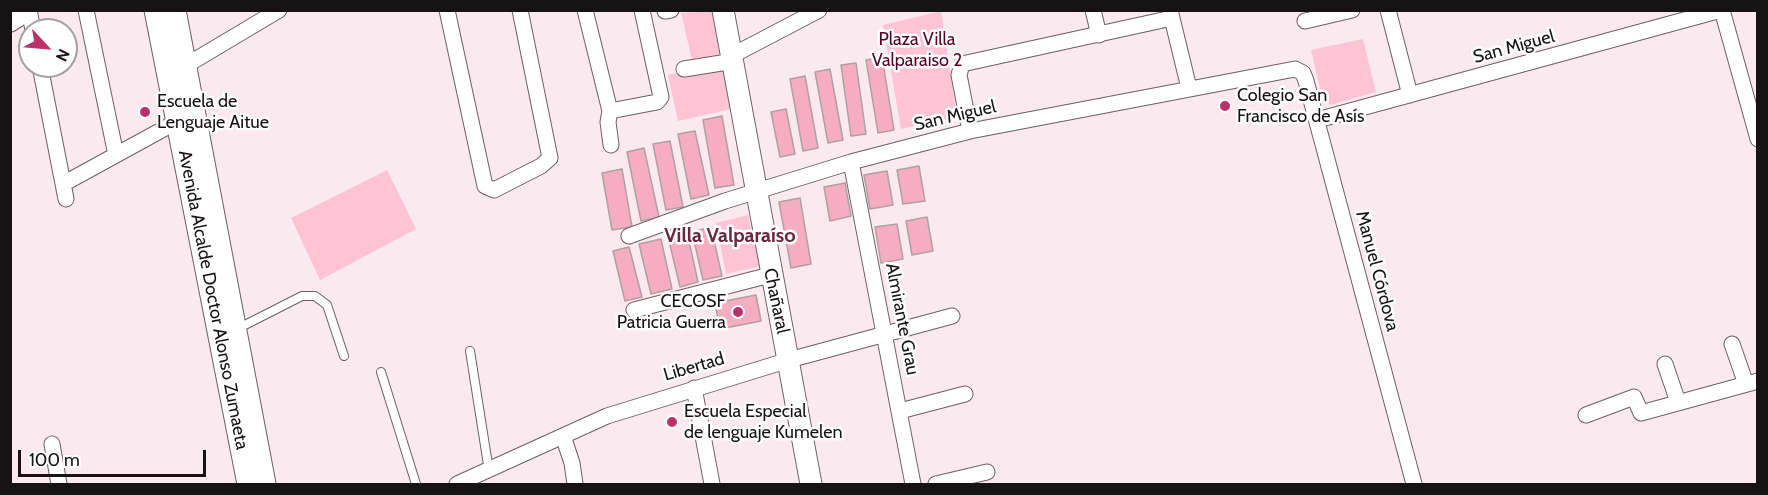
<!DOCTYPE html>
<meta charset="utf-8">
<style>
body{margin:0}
#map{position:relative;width:1768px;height:495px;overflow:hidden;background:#fae9ee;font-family:Cabin,sans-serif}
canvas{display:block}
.frame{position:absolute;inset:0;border:12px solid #171213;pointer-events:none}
.north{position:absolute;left:18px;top:18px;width:60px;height:60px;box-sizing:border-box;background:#fff;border:2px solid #a2a0a1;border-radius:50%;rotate:116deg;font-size:16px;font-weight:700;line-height:24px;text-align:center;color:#171213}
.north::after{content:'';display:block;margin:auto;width:21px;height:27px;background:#bb316a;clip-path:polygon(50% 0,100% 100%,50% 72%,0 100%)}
.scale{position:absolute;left:18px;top:450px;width:188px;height:27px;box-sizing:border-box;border:3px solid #171213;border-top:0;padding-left:8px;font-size:18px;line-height:21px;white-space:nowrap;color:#171213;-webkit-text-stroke:4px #fff;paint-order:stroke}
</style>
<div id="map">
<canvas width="1768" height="495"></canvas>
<div class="frame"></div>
<div class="north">N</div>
<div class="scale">100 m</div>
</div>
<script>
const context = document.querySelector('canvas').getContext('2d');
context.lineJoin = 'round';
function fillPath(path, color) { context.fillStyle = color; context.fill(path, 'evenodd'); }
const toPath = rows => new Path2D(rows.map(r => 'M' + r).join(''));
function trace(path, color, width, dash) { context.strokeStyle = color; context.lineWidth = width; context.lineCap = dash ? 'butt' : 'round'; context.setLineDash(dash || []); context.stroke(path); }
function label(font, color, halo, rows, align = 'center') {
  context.font = font + ' Cabin,sans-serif'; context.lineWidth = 5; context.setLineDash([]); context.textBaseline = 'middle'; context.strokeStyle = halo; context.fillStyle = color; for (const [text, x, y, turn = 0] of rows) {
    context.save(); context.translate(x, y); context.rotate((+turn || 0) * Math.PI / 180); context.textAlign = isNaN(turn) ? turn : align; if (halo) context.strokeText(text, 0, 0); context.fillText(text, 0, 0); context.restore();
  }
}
fillPath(toPath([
 [717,11,735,108,678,121,668,75,694,68,681,13],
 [941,11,957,117,901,129,883,25],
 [1363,39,1376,92,1331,105,1323,101,1311,50],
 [387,170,416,229,320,280,291,218],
 [748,215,760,266,726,274,716,223]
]), '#fec3d4');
const building = toPath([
 [882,57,894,130,878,133,866,60,882,57],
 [856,63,866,134,851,136,841,65,856,63],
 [830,69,843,140,828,143,815,72,830,69],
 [805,76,818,148,803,151,790,79,805,76],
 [786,109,795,154,780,157,771,112,786,109],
 [722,116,734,185,715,188,703,120,722,116],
 [695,131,709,195,691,199,678,134,695,131],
 [670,141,683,207,666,210,653,144,670,141],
 [644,148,659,217,641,221,627,152,644,148],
 [919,166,925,201,903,204,897,170,919,166],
 [622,169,632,227,612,230,602,173,622,169],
 [887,171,893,205,870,209,864,175,887,171],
 [845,183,851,216,830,221,824,187,845,183],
 [800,198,811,264,791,268,779,202,800,198],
 [927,217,933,251,912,255,906,221,927,217],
 [897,224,903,259,881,263,875,227,897,224],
 [711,227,722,276,703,280,692,232,711,227],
 [687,232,698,282,680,287,668,237,687,232],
 [661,239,672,289,651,294,639,244,661,239],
 [629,247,642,297,625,301,613,251,629,247],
 [756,295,761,321,720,329,715,303,756,295]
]);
fillPath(building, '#f6acc1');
trace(building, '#afa0a4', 1.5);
const lane = toPath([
 [237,329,302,296,315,296,327,305,344,356],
 [470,351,489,471],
 [381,372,416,484]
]);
const street = toPath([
 [29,10,33,30],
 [86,10,116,155],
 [447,10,485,186,494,190,541,166,550,158,520,10],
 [585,10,610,111,608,122,611,145],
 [1093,10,1099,35],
 [1170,10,1189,88],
 [1388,10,1410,95],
 [1722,10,1758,139],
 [665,11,671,10],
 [1305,21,1352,10],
 [733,55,819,10],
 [40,66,66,199],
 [185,66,279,10],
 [684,69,734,61],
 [610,111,657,102,661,97,642,10],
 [1317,120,1721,10],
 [970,131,959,75,962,64,1172,18],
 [851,162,913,484],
 [63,184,178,121],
 [629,236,725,201,851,162,970,131,1295,69,1303,73,1306,81,1414,484],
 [634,310,770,275],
 [1732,344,1746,384],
 [1665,364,1678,402],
 [694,388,712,484],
 [900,411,965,394],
 [1586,415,1634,397,1641,413,1758,381],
 [563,436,572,463,575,484],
 [52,444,59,484],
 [457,484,607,416,789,360,952,316],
 [936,484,987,472]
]);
const secondary = toPath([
 [155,10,248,484],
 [175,10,265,484],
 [723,10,811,484],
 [10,21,27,10]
]);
trace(lane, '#6d5f63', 10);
trace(street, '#6d5f63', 17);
trace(secondary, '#6d5f63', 23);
trace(lane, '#fff', 8);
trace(street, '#fff', 15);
trace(secondary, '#fff', 21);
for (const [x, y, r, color] of [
 [1225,106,6,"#bb316a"],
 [145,112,6,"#bb316a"],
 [738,312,6,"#bb316a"],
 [672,422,6,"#bb316a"]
]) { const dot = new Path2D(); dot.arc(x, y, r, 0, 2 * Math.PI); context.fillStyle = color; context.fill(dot); trace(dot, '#fff', 2); }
label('18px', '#540229', '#fff', [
 ["Plaza Villa",917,40],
 ["Valparaiso 2",917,61]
]);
label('18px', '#171213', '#fff', [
 ["San Miguel",1514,47,-15],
 ["San Miguel",955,116,-13],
 ["Manuel Córdova",1377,271,75],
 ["Avenida Alcalde Doctor Alonso Zumaeta",213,300,79],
 ["Chañaral",776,301,78],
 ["Almirante Grau",902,319,79],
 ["Libertad",694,367,-16]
]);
label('18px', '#171213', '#fff', [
 ["Colegio San",1237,96],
 ["Francisco de Asís",1237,117],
 ["Escuela de",157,102],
 ["Lenguaje Aitue",157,123],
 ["CECOSF",726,302,"right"],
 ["Patricia Guerra",726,323,"right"],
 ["Escuela Especial",684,412],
 ["de lenguaje Kumelen",684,433]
], 'left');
label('bold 20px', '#6a273f', '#fff', [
 ["Villa Valparaíso",730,236]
]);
</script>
